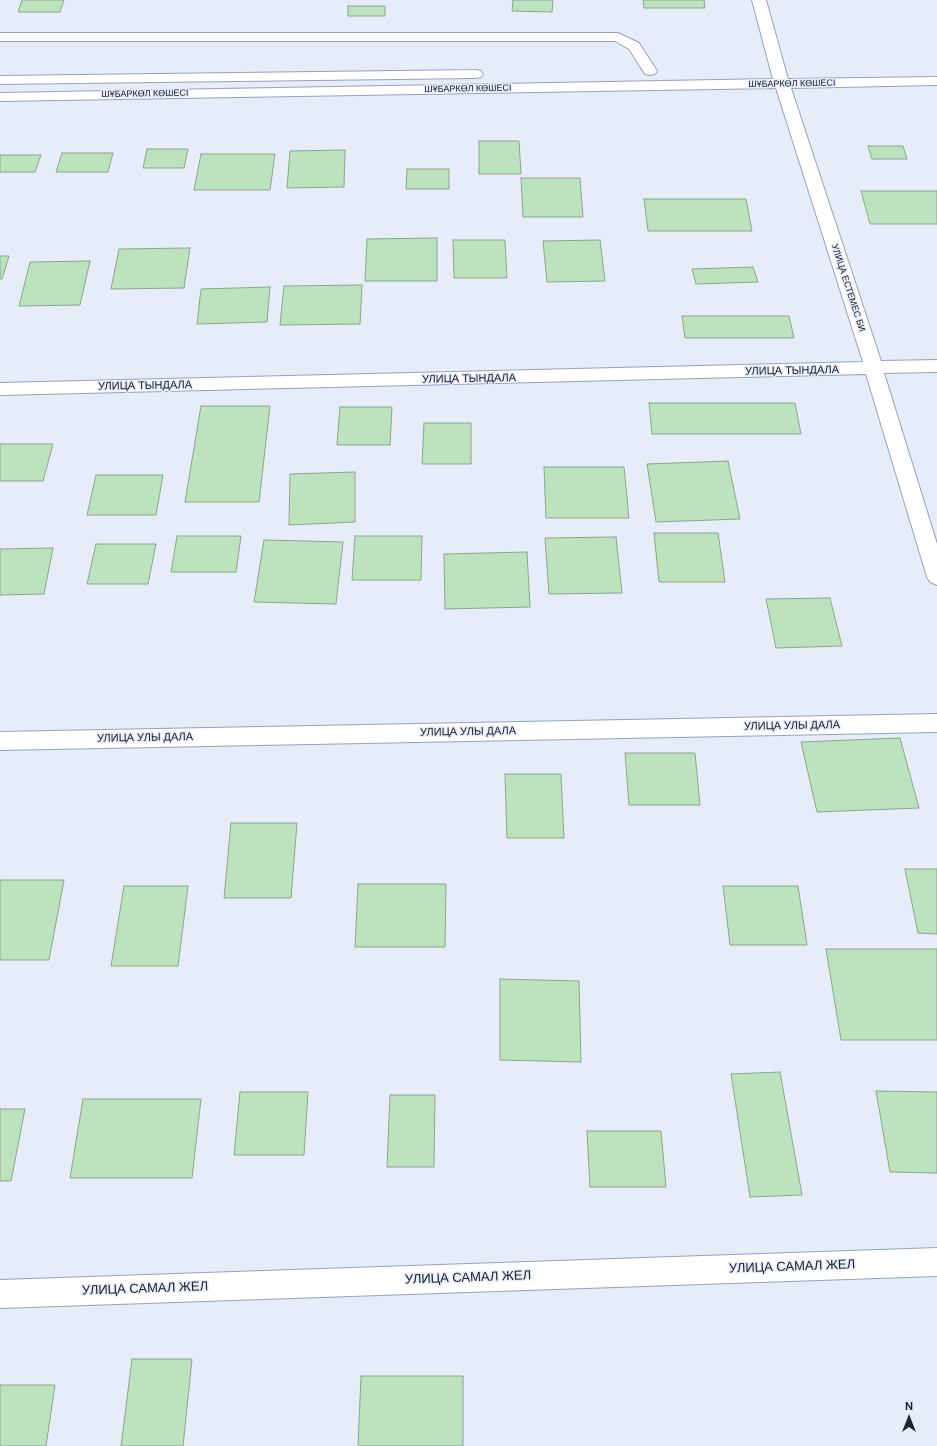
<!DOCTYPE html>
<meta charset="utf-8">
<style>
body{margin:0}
#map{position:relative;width:937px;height:1446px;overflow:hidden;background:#e7ecf9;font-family:"DM Sans",sans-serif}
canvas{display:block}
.north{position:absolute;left:889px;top:1398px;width:40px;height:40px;-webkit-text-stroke:3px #e7ecf9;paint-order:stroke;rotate:0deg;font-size:11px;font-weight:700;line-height:16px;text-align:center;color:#202430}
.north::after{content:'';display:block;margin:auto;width:14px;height:18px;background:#202430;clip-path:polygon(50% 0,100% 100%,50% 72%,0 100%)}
</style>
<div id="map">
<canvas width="937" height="1446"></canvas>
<div class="north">N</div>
</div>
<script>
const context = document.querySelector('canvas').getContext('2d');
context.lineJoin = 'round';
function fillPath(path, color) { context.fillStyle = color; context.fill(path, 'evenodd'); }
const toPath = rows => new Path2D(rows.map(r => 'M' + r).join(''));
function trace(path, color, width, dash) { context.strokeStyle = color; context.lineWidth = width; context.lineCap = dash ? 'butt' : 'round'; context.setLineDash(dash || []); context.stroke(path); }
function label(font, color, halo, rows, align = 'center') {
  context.font = font + ' "DM Sans",sans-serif'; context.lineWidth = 3; context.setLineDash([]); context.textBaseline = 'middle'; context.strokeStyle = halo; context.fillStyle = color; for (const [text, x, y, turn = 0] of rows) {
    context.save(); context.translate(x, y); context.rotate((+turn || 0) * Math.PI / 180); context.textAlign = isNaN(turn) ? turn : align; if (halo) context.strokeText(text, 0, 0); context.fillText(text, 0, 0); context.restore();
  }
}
const building = toPath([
 [22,0,64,0,60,12,18,12,22,0],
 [513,0,553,0,552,12,512,11,513,0],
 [643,0,704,0,705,8,644,8,643,0],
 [348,6,385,6,385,16,348,16,348,6],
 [479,141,519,141,521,174,479,174,479,141],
 [868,146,903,146,907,159,872,159,868,146],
 [147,149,188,149,184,168,143,168,147,149],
 [345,150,344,187,287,188,290,151,345,150],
 [62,153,113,153,108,172,56,172,62,153],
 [201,154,275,154,270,190,194,190,201,154],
 [0,155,41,155,35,172,0,172,0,155],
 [407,169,449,169,449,189,406,189,407,169],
 [521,178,580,178,583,217,523,217,521,178],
 [861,191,937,191,937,224,870,224,861,191],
 [644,199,746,199,752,231,648,231,644,199],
 [437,238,437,281,365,281,367,239,437,238],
 [453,240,505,240,507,278,454,278,453,240],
 [600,240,605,281,547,282,543,241,600,240],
 [190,248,184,288,111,289,119,249,190,248],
 [0,256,9,256,2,279,0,279,0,256],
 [90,261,80,305,19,306,30,262,90,261],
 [753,267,758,282,696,284,692,269,753,267],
 [362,285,360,324,280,325,284,286,362,285],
 [270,287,267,322,197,324,201,289,270,287],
 [682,316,789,316,794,338,685,338,682,316],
 [649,403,795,403,801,434,652,434,649,403],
 [201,406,270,406,259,502,185,502,201,406],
 [340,407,392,407,390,445,337,445,340,407],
 [424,423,471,423,471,464,422,464,424,423],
 [0,444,53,444,43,481,0,481,0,444],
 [728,461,740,519,656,522,647,464,728,461],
 [544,467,624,467,629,518,546,518,544,467],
 [355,472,355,522,289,525,290,474,355,472],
 [96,475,163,475,156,515,87,515,96,475],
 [654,533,718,533,725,582,659,582,654,533],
 [177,536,241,536,236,572,171,572,177,536],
 [355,536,422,536,421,580,352,580,355,536],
 [616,537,622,593,549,594,545,538,616,537],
 [264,540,343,542,336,604,254,602,264,540],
 [96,544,156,544,148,584,87,584,96,544],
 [53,548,44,594,0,595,0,549,53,548],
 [527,552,530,607,445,609,444,554,527,552],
 [830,598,842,646,776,648,766,599,830,598],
 [900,738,919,808,817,812,801,742,900,738],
 [625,753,695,753,700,805,629,805,625,753],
 [505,774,561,774,564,838,507,838,505,774],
 [231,823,297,823,291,898,224,898,231,823],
 [905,869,937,869,937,934,918,933,905,869],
 [0,880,64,880,49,960,0,960,0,880],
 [358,884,446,884,445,947,355,947,358,884],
 [124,886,188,886,178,966,111,966,124,886],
 [723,886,798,886,807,945,730,945,723,886],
 [826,949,937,949,937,1040,841,1040,826,949],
 [500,979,579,981,581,1062,500,1060,500,979],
 [780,1072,802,1195,750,1197,731,1074,780,1072],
 [876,1091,937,1092,937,1173,890,1172,876,1091],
 [240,1092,308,1092,304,1155,234,1155,240,1092],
 [390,1095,435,1095,434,1167,387,1167,390,1095],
 [83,1099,201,1099,192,1178,70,1178,83,1099],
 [0,1109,25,1109,11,1181,0,1181,0,1109],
 [587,1131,661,1131,666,1187,590,1187,587,1131],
 [132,1359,192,1359,183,1446,121,1446,132,1359],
 [361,1376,463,1376,463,1446,358,1446,361,1376],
 [0,1385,55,1385,46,1446,0,1446,0,1385]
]);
fillPath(building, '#bce3bd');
trace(building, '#8ba58c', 1);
const minor = toPath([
 [752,0,766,0,788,79,937,77,937,85,791,88,881,361,937,360,937,372,884,373,937,544,937,585,930,582,927,577,866,374,0,395,0,383,863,362,776,88,0,101,0,93,773,79,752,0],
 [0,33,618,33,639,43,657,71,655,74,650,75,645,74,629,49,615,41,0,41,0,33],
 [476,70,481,71,483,74,481,77,476,78,0,84,0,76,476,70],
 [937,714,937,732,0,750,0,732,937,714],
 [937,1248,937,1276,0,1308,0,1280,937,1248]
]);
trace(minor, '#96a1c0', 2);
fillPath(minor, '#fff');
label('9px', '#202430', '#e7ecf9', [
 ["ШҰБАРКӨЛ КӨШЕСІ",792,84,-1],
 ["ШҰБАРКӨЛ КӨШЕСІ",468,89,-1],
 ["ШҰБАРКӨЛ КӨШЕСІ",145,94,-1],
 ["УЛИЦА ЕСТЕМЕС БИ",848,288,72]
]);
label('11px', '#202430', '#e7ecf9', [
 ["УЛИЦА ТЫНДАЛА",792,371,-1],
 ["УЛИЦА ТЫНДАЛА",469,379,-1],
 ["УЛИЦА ТЫНДАЛА",145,386,-1],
 ["УЛИЦА УЛЫ ДАЛА",792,726,-1],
 ["УЛИЦА УЛЫ ДАЛА",468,732,-1],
 ["УЛИЦА УЛЫ ДАЛА",145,738,-1]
]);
label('13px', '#202430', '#e7ecf9', [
 ["УЛИЦА САМАЛ ЖЕЛ",792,1267,-2],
 ["УЛИЦА САМАЛ ЖЕЛ",468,1278,-2],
 ["УЛИЦА САМАЛ ЖЕЛ",145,1289,-2]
]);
</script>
